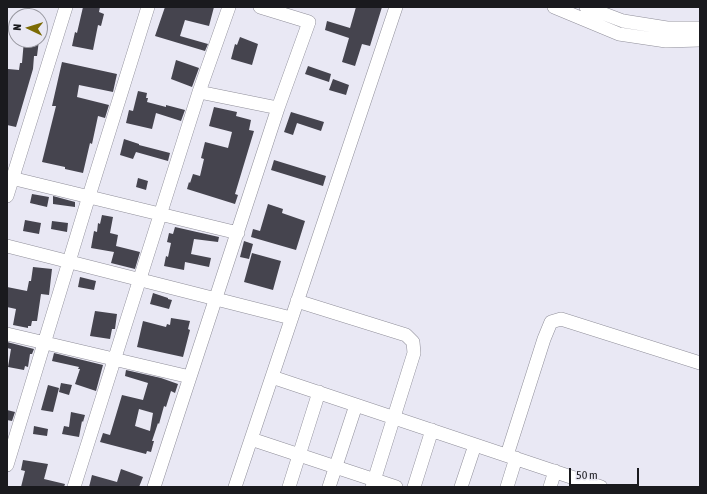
<!DOCTYPE html>
<style>
body{margin:0}
#map{position:relative;width:707px;height:494px;overflow:hidden;background:#e9e8f4;font-family:"Asap Condensed",sans-serif}
canvas{display:block}
.frame{position:absolute;inset:0;border:8px solid #1a1a1e;pointer-events:none}
.north{position:absolute;left:8px;top:8px;width:40px;height:40px;box-sizing:border-box;background:#e9e8f4;border:1px solid #96969e;border-radius:50%;rotate:274deg;font-size:11px;font-weight:700;line-height:16px;text-align:center;color:#1a1a1e}
.north::after{content:'';display:block;margin:auto;width:14px;height:18px;background:#7c6b04;clip-path:polygon(50% 0,100% 100%,50% 72%,0 100%)}
.scale{position:absolute;left:569px;top:468px;width:70px;height:18px;box-sizing:border-box;border:2px solid #1a1a1e;border-top:0;padding-left:5px;font-size:12px;line-height:14px;white-space:nowrap;color:#1a1a1e;-webkit-text-stroke:3px #e9e8f4;paint-order:stroke}
</style>
<div id="map">
<canvas width="707" height="494"></canvas>
<div class="frame"></div>
<div class="north">N</div>
<div class="scale">50 m</div>
</div>
<script>
const context = document.querySelector('canvas').getContext('2d');
context.lineJoin = 'round';
function fillPath(path, color) { context.fillStyle = color; context.fill(path, 'evenodd'); }
const toPath = rows => new Path2D(rows.map(r => 'M' + r).join(''));
function trace(path, color, width, dash) { context.strokeStyle = color; context.lineWidth = width; context.lineCap = dash ? 'butt' : 'round'; context.setLineDash(dash || []); context.stroke(path); }
fillPath(toPath([
 [83,7,100,7,99,12,104,14,101,26,98,25,93,50,72,46,75,32,77,33],
 [165,7,214,7,209,26,185,20,180,36,208,44,205,51,155,36],
 [356,7,382,7,370,46,362,44,355,66,342,62,349,38,325,30,327,21,350,28],
 [240,37,258,44,252,65,231,59,235,44,237,45],
 [24,40,39,40,37,56,34,56,33,69,16,127,7,125,7,74,8,69,19,70,20,63,22,63],
 [176,60,199,68,192,87,171,79],
 [62,62,117,74,113,92,79,85,77,97,109,105,105,118,98,116,92,144,90,143,83,173,65,169,65,167,42,162,56,106,52,106],
 [308,66,331,74,329,82,305,74],
 [333,79,349,85,346,95,329,90],
 [138,91,147,93,146,98,148,98,147,102,166,107,166,105,185,110,181,121,156,113,152,129,126,123,129,110,133,111],
 [214,107,237,112,236,116,251,120,249,130,254,131,235,194,238,195,235,204,187,189,189,182,190,183,193,174,200,176,204,159,201,158,205,142,228,148,232,132,209,126],
 [291,112,324,122,321,131,297,123,293,135,284,132],
 [124,139,139,144,139,145,170,153,168,161,136,152,133,159,120,155],
 [274,160,326,176,323,186,271,170],
 [138,178,148,181,146,190,136,187],
 [32,194,49,197,47,207,30,203],
 [53,196,75,202,75,207,53,204],
 [268,204,283,209,282,213,305,221,296,250,251,237,253,229,260,231],
 [102,215,113,217,110,233,118,235,116,246,140,252,135,269,111,263,114,252,91,248,94,231,97,232,98,223,100,224],
 [25,220,41,223,39,234,23,231],
 [52,221,68,223,67,232,51,229],
 [175,227,219,237,218,242,194,239,191,254,211,258,209,267,185,262,184,270,164,266,166,256,168,257,171,243,167,242,169,233,173,234],
 [244,241,253,244,249,259,240,257],
 [252,253,281,261,273,290,244,282],
 [33,267,52,269,49,295,41,294,37,321,32,321,31,326,28,326,28,328,13,325,16,309,7,307,7,287,27,291,29,281,31,281],
 [80,277,96,281,94,290,78,287],
 [153,293,168,298,168,299,172,300,169,309,150,304],
 [95,311,117,314,115,329,112,329,110,339,90,336],
 [171,318,190,321,188,329,190,330,183,357,137,347,143,321,166,327,167,324,170,325],
 [7,342,34,349,32,354,30,354,28,367,25,366,24,370,8,367,11,349,7,348],
 [54,353,103,365,96,391,75,384,80,369,78,369,79,367,52,361],
 [126,370,161,378,178,384,175,393,171,391,166,407,164,406,159,424,158,423,152,441,154,441,151,452,147,451,146,454,100,442,103,433,110,435,122,395,143,400,148,383,125,376],
 [139,409,153,413,150,431,135,426],
 [61,383,72,385,69,395,59,392],
 [48,385,59,388,53,412,41,410],
 [7,410,15,412,12,421,7,420],
 [71,412,85,415,83,422,82,421,79,437,62,434,64,426,69,427],
 [34,426,48,429,47,436,33,434],
 [23,460,48,464,44,479,65,484,64,487,21,487,25,471,21,470],
 [121,469,143,477,139,487,89,487,92,475,117,482]
]), '#45444e');
const minor = toPath([
 [554,7,619,34,666,41,700,40],
 [586,7,623,21,667,28,700,28],
 [199,92,278,108],
 [7,177,238,233],
 [7,196,66,7],
 [7,246,291,318],
 [297,301,406,335,413,342,414,353,372,487],
 [7,334,190,377],
 [272,377,601,487],
 [251,439,396,487],
 [507,455,544,339,551,322,561,319,700,363],
 [7,465,89,196,148,7],
 [74,487,199,92,229,7],
 [154,487,278,108,309,22,260,7],
 [235,487,396,7],
 [289,487,319,392],
 [329,487,356,405],
 [414,487,432,430],
 [461,487,475,445],
 [507,487,516,458],
 [550,487,555,471]
]);
trace(minor, '#908f9a', 14);
trace(minor, '#fff', 13);
</script>
